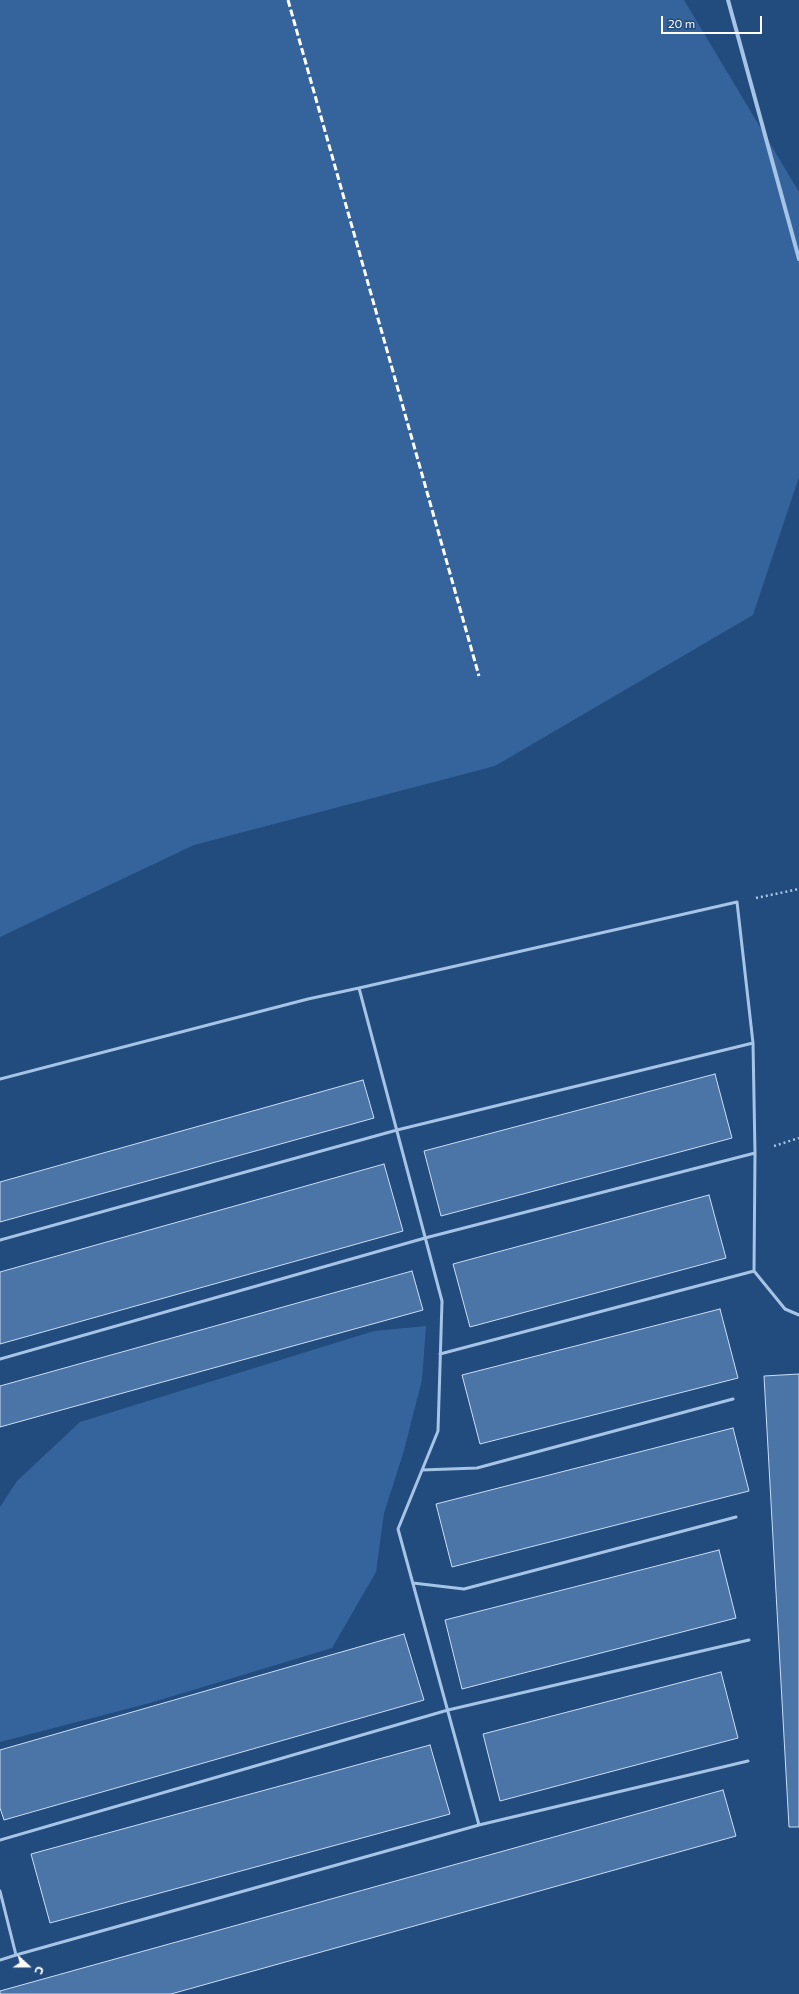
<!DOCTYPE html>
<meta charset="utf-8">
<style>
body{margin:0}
#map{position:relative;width:799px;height:1994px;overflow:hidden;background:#224b7e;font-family:Commissioner,sans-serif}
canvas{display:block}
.north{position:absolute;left:8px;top:1946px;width:40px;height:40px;-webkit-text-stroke:3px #224b7e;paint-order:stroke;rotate:111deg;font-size:11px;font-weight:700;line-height:16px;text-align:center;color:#fff}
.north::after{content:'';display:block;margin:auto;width:14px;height:18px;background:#fff;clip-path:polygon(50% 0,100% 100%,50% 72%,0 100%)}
.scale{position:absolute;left:661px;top:16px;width:101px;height:18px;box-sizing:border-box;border:2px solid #fff;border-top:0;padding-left:5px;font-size:12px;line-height:14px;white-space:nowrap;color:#fff;-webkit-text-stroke:3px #224b7e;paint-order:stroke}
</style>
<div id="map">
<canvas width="799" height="1994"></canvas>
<div class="north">С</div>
<div class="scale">20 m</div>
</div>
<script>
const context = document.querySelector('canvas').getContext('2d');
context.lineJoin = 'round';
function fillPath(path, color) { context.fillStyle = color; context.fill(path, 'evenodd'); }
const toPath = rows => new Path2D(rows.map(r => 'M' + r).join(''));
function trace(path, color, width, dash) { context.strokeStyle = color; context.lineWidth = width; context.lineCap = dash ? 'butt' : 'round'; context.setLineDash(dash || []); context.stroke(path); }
fillPath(toPath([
 [0,0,684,0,799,192,799,477,753,615,495,766,194,845,0,937],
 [426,1326,422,1380,403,1454,384,1513,376,1572,332,1648,150,1703,0,1742,0,1507,17,1481,80,1422,374,1331]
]), '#35649c');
const building = toPath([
 [715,1074,732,1138,441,1216,424,1151,715,1074],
 [363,1080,374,1118,0,1222,0,1182,363,1080],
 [384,1164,403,1231,0,1344,0,1272,384,1164],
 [709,1195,726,1258,470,1327,453,1264,709,1195],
 [412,1271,423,1310,0,1427,0,1386,412,1271],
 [720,1309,738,1378,480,1444,462,1375,720,1309],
 [799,1374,799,1827,789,1827,764,1376,799,1374],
 [733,1428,749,1491,452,1567,436,1504,733,1428],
 [719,1550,736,1618,462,1689,445,1620,719,1550],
 [404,1634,424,1700,4,1820,0,1808,0,1750,404,1634],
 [721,1672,738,1738,500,1801,483,1734,721,1672],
 [430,1745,450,1814,50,1923,31,1854,430,1745],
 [723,1790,736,1836,171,1994,0,1994,0,1991,723,1790]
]);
fillPath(building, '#4b75a7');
trace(building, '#cadef5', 1);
trace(toPath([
 [756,898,799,889],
 [774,1146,799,1138]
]), '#a6c4e6', 2.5, [2, 3]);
trace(toPath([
 [359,988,737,902,753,1043,755,1153,754,1271,785,1309,799,1315],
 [0,1079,308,999,359,988,442,1301,438,1431,398,1529,479,1825],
 [0,1240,397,1130,753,1043],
 [440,1354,754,1271],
 [0,1359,425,1238,755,1153],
 [422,1470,477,1468,733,1399],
 [413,1583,464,1589,736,1517],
 [0,1840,448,1710,749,1640],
 [0,1891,16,1955,0,1960],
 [16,1955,479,1825,748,1761]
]), '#a6c4e6', 3);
trace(toPath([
 [728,0,799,259]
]), '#a6c4e6', 4);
trace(toPath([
 [288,0,479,676]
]), '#fff', 3, [7, 3]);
</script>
